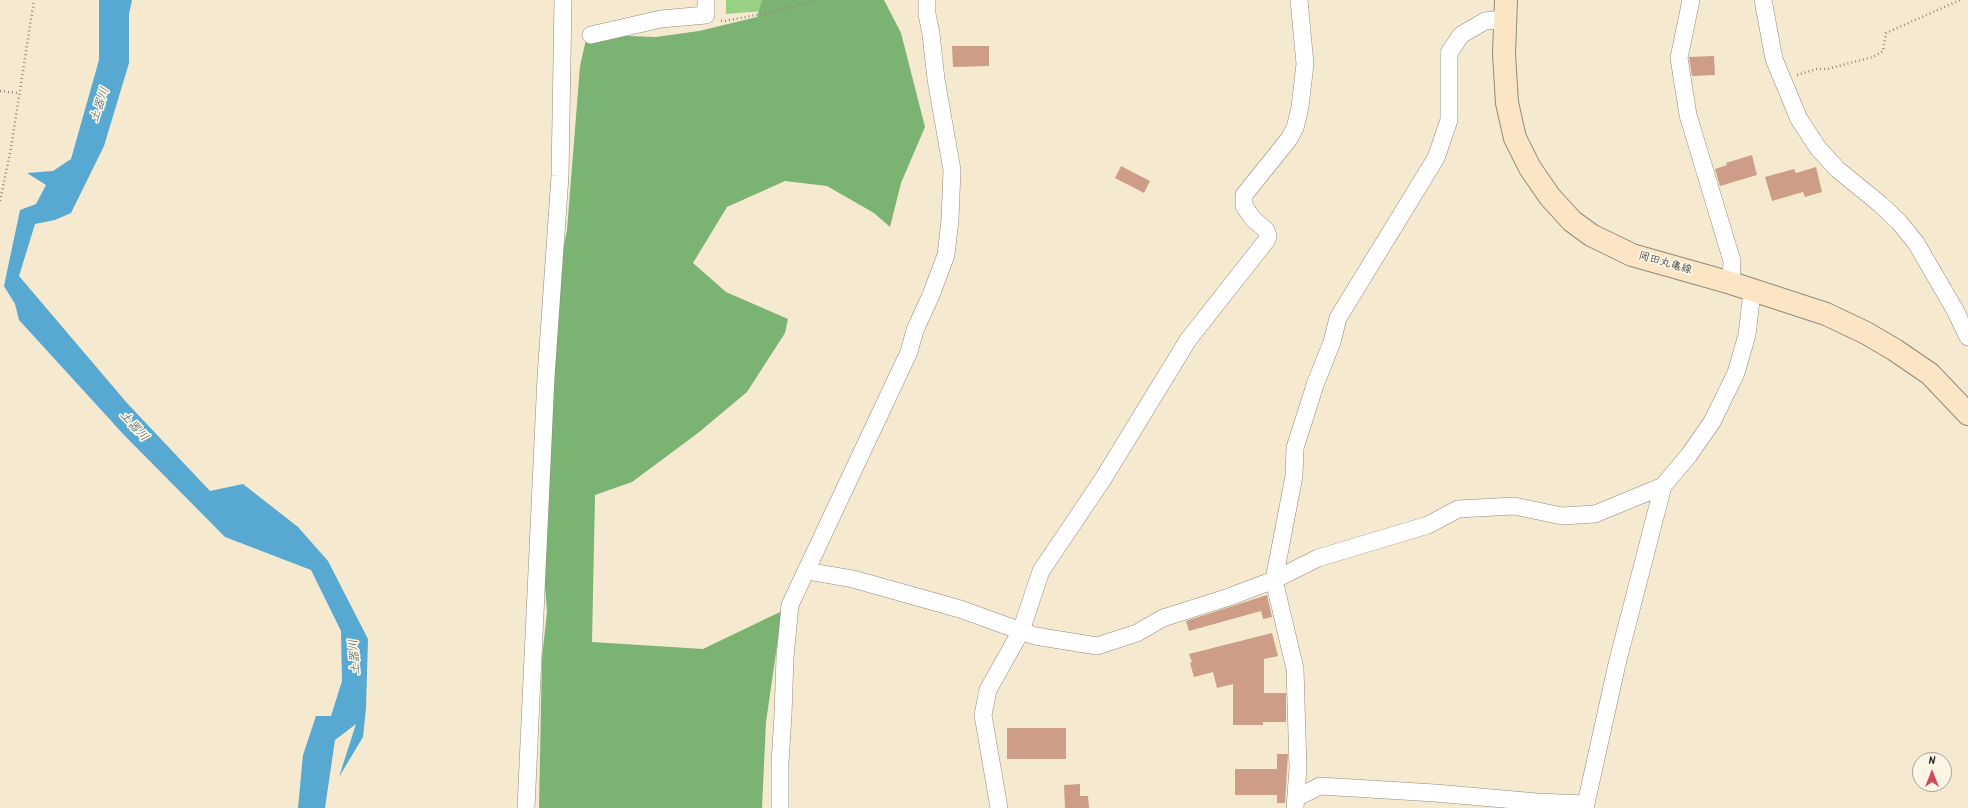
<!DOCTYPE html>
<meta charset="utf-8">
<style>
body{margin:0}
#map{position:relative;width:1968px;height:808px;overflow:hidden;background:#f5ead0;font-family:Kalam,sans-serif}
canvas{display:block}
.north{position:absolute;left:1912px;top:752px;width:40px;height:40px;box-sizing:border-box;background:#fcf5e5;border:1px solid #a8a49b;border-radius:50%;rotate:0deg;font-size:11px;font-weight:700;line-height:16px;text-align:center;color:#2b2b2b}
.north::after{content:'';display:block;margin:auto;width:14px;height:18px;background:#d1495b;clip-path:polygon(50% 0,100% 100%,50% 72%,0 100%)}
</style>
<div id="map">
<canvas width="1968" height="808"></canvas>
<div class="north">N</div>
</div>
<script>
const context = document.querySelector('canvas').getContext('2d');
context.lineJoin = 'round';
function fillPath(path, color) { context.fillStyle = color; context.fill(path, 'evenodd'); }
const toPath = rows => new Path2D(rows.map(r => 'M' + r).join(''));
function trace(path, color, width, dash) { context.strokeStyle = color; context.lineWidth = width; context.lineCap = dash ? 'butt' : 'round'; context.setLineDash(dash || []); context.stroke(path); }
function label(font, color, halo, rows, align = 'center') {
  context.font = font + ' Kalam,"Klee One",sans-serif'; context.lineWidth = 3.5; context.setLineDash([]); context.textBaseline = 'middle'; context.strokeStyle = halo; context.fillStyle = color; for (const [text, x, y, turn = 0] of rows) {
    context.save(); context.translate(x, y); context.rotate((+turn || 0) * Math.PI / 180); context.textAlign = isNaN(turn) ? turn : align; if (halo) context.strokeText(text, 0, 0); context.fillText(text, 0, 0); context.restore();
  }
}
fillPath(toPath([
 [726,0,767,0,764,11,726,14]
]), '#99d184');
fillPath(toPath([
 [762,0,884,0,901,33,925,127,901,183,890,227,874,213,827,186,785,181,727,207,693,263,726,292,788,319,785,333,747,392,698,433,632,482,595,495,592,642,703,649,782,611,766,722,762,808,539,808,542,658,547,612,543,559,555,292,567,230,580,66,588,31,629,36,656,37,699,31,757,17]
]), '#7ab372');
fillPath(toPath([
 [99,0,132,0,129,14,129,63,104,146,71,213,55,220,35,224,19,276,127,403,210,491,243,484,298,527,328,561,368,639,366,708,363,737,339,777,356,724,335,740,325,808,298,808,303,755,316,716,331,716,342,681,341,631,311,570,225,537,124,435,19,320,15,304,4,286,20,210,36,204,46,185,27,173,53,171,71,159,99,60]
]), '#57a9d2');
fillPath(toPath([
 [952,46,989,46,989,66,953,67],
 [1714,56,1715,75,1692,76,1689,57],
 [1752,155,1757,175,1720,186,1715,169,1727,165,1726,163],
 [1121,166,1150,181,1144,193,1115,178],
 [1816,167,1822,192,1805,197,1803,192,1772,201,1765,177,1794,169,1796,173],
 [1267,595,1272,617,1263,619,1261,611,1189,631,1186,621],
 [1272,633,1278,656,1264,659,1264,693,1286,693,1286,722,1263,722,1263,725,1233,725,1233,684,1217,688,1213,672,1194,677,1190,663,1192,662,1189,654],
 [1007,728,1066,728,1066,759,1007,759],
 [1277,754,1288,754,1285,803,1277,803,1277,795,1235,795,1235,769,1277,769],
 [1080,784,1080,796,1088,796,1089,808,1065,808,1064,785]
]), '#cd9d87');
const street = toPath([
 [1691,0,1679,58,1688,115,1732,261,1731,283],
 [1763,0,1774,59,1799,119,1818,148,1837,169,1880,204,1899,222,1916,243,1955,310,1968,337],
 [591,35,661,19,706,15,706,0],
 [807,571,853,579,960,609,1035,636,1097,646,1137,633,1163,618,1229,597,1274,580,1318,558,1428,525,1458,509,1514,506,1562,516,1595,514,1663,486],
 [1296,798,1320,786,1435,793,1537,802,1585,804],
 [526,808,546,377,560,176,563,0],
 [780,808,780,763,783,715,785,657,790,605,909,352,915,330,931,295,946,255,950,220,952,170,936,79,931,34,927,14,927,0],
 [999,808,983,715,988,690,1021,631,1041,571,1103,479,1188,340,1266,241,1268,236,1266,230,1253,219,1244,206,1244,195,1289,139,1295,128,1300,107,1305,64,1299,0],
 [1295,808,1298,768,1295,669,1274,580,1294,476,1295,448,1315,385,1332,342,1338,318,1436,158,1449,120,1449,53,1461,35,1485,21,1504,19],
 [1585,808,1617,664,1663,486,1689,455,1712,422,1736,373,1747,335,1752,291]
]);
const secondary = toPath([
 [1506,0,1504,54,1507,103,1515,138,1530,168,1550,197,1572,221,1591,235,1632,255,1731,283,1826,314,1866,333,1895,350,1930,374,1968,414]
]);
trace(street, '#908a7e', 18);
trace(secondary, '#908a7e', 24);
trace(toPath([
 [721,21,725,21,767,13,816,0],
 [1797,75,1817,69,1827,69,1873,57,1883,51,1886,33,1960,0],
 [0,91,18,93],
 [0,201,11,148,34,0]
]), '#908a7e', 2.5, [1, 3]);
trace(street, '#fff', 17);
trace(secondary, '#fce5c4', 22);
label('11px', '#2b2b2b', '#fcf5e5', [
 ["岡田丸亀線",1665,264,16]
]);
label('italic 12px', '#3a5765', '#fcf5e5', [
 ["土器川",101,105,-71],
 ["土器川",133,427,48],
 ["土器川",356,657,-94]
]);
</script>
